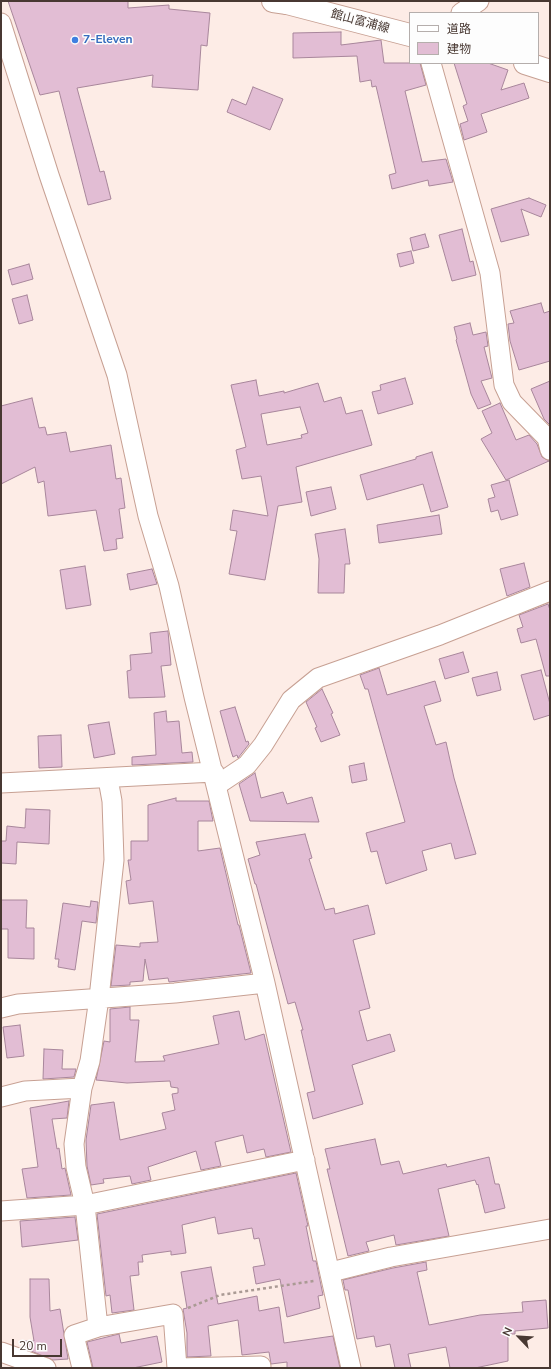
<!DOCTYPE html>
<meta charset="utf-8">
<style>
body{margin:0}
#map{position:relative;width:551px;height:1369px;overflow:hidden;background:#fdece6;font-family:"Nunito Sans","Noto Sans JP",sans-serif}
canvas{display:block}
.frame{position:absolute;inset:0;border:2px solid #483832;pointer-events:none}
.legend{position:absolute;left:409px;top:12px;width:130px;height:52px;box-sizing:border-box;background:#fdfdfd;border:1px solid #b5aeac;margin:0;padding:5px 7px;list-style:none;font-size:12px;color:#483832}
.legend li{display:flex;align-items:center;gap:8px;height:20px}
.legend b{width:20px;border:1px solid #b5aeac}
.north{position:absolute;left:499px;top:1317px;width:40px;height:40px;-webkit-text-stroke:3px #fdfdfd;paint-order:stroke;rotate:295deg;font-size:11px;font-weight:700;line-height:16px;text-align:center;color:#483832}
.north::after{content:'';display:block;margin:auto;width:14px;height:18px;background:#483832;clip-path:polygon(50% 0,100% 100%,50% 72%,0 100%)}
.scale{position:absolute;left:12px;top:1339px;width:50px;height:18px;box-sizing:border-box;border:2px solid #483832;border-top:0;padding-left:5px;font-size:12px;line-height:14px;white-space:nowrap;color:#483832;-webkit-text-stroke:3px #fdfdfd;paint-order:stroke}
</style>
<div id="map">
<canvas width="551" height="1369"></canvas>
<div class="frame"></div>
<ul class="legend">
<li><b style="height:5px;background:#fff"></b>道路</li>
<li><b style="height:11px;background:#e2bdd4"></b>建物</li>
</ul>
<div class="north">N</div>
<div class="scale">20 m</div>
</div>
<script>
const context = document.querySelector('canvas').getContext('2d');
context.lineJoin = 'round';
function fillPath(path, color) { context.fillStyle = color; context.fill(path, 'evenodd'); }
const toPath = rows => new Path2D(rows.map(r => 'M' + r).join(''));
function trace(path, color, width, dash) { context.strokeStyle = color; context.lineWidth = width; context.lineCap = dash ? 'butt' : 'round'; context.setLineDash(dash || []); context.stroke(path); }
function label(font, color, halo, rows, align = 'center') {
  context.font = font + ' "Nunito Sans","Noto Sans JP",sans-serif'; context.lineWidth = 3; context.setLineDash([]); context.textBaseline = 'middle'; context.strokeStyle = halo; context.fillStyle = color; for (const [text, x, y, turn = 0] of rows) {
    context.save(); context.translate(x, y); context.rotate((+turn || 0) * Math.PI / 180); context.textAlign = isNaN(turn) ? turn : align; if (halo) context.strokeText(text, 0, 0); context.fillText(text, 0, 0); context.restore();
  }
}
const building = toPath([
 [8,1,128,1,128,8,169,5,169,9,210,13,207,46,201,45,198,90,152,87,153,75,77,88,100,172,104,171,111,199,88,205,59,91,40,95,8,1],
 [341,32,341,45,381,40,384,63,420,63,426,85,405,91,422,162,446,159,453,182,429,186,428,180,392,189,389,175,396,173,376,86,372,87,371,80,360,82,357,56,293,58,293,33,341,32],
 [454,63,488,63,508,70,501,90,524,83,529,98,481,114,487,132,464,140,460,124,468,121,463,106,467,104,454,63],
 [253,87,283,99,270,130,227,112,232,99,246,105,253,87],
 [529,198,546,205,541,217,521,209,529,235,501,242,491,209,529,198],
 [462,229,470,262,473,261,476,275,452,281,439,235,462,229],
 [425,234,429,247,413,251,410,238,425,234],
 [411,251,414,263,400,267,397,254,411,251],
 [29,264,33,279,12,285,8,270,29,264],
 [27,295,33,320,19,324,12,299,27,295],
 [541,303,544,313,550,311,550,361,519,370,510,341,508,324,514,323,510,311,541,303],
 [470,323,473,335,486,332,488,346,484,347,492,378,481,381,491,404,478,409,471,394,456,340,457,339,454,327,470,323],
 [405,378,413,404,378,414,372,392,381,390,380,385,405,378],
 [256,380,259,396,284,391,284,393,318,383,324,402,341,397,346,414,362,410,372,445,296,467,302,502,278,506,265,580,229,574,237,531,230,530,233,510,268,516,261,476,242,479,236,450,246,447,231,385,256,380],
 [300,407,308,433,301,435,302,438,267,445,261,414,300,407],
 [550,381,550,425,544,419,531,389,550,381],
 [32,398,39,428,45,427,47,435,66,432,70,452,111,445,116,479,121,478,125,508,119,509,123,538,116,539,117,549,104,551,96,510,48,516,44,481,38,483,35,467,1,484,1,406,32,398],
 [500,403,516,440,529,435,537,444,542,457,549,461,506,480,481,439,492,433,482,411,500,403],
 [432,452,448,507,431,512,423,484,367,500,360,475,416,459,416,457,432,452],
 [509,480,518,515,501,520,498,510,491,512,488,499,495,497,491,485,509,480],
 [331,487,336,509,311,516,306,492,331,487],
 [439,515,442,534,379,543,377,525,439,515],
 [345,529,350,564,345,564,344,593,318,593,319,559,315,534,345,529],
 [524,563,530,587,507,596,500,569,524,563],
 [85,566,91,605,66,609,60,570,85,566],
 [152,569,157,584,130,590,127,574,152,569],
 [548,604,550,610,550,676,546,676,536,639,521,643,517,629,523,627,519,615,548,604],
 [168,631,171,665,161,666,165,697,129,698,127,671,131,670,130,655,152,653,150,633,168,631],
 [463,652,469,672,445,679,439,659,463,652],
 [379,668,387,695,435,681,441,701,424,706,436,745,446,742,454,778,476,854,455,859,451,843,422,851,427,870,386,884,377,851,371,852,366,833,405,822,368,689,365,689,360,675,379,668],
 [541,670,550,704,550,715,534,720,521,675,541,670],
 [497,672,501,690,477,696,472,678,497,672],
 [322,689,333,713,331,714,340,735,321,742,315,728,317,727,306,702,322,689],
 [235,707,246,742,248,741,249,744,238,758,237,755,233,757,231,751,220,711,235,707],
 [166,711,167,722,179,721,182,753,192,752,193,762,132,765,132,757,156,755,154,713,166,711],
 [109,722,115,754,94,758,88,725,109,722],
 [61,735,62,767,39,768,38,736,61,735],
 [364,763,367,780,352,783,349,766,364,763],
 [255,773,261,798,283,792,287,804,312,797,319,822,250,821,239,784,255,773],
 [176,798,176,801,209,801,213,821,198,821,198,851,220,848,238,925,239,925,251,973,169,982,168,978,149,980,145,959,143,981,130,982,130,985,111,986,116,945,140,947,140,943,158,942,153,901,129,904,126,881,131,880,128,860,131,860,131,841,148,841,148,805,176,798],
 [26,809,50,810,49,844,17,842,16,864,1,863,1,841,6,841,7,826,25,828,26,809],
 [305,834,312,858,309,859,325,910,334,908,335,914,368,905,375,934,353,940,370,1008,359,1011,367,1041,390,1034,395,1051,352,1065,363,1104,313,1119,307,1093,315,1091,301,1030,303,1030,295,1002,288,1004,256,884,255,884,248,859,260,855,256,842,305,834],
 [1,900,27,900,26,928,34,928,34,959,8,958,8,929,1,929,1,900],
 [91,901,98,902,96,923,82,921,75,970,58,967,59,959,55,959,63,903,90,907,91,901],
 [130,1007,130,1020,139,1020,135,1062,165,1061,163,1056,219,1044,213,1016,239,1011,245,1040,264,1034,291,1152,266,1157,264,1149,247,1153,243,1135,215,1142,221,1166,201,1170,196,1151,148,1167,151,1180,132,1184,130,1176,103,1179,104,1183,91,1185,87,1166,86,1140,91,1105,114,1102,120,1140,166,1129,162,1113,175,1110,172,1094,178,1093,178,1088,171,1087,170,1081,127,1083,96,1080,104,1041,110,1042,110,1009,130,1007],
 [20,1025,24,1056,7,1058,3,1027,20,1025],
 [44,1049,63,1050,62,1069,76,1069,74,1077,43,1079,44,1049],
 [69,1101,67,1118,52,1119,57,1149,59,1148,62,1169,65,1168,71,1195,27,1198,22,1169,38,1167,30,1108,69,1101],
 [375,1139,381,1165,399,1161,403,1174,446,1164,447,1167,489,1157,495,1184,499,1184,505,1208,485,1213,478,1184,477,1185,475,1180,438,1189,449,1236,396,1245,394,1235,366,1242,369,1251,348,1256,327,1169,330,1169,325,1149,375,1139],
 [296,1173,308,1226,306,1226,313,1261,316,1261,323,1295,318,1296,320,1308,287,1317,280,1279,256,1284,253,1267,265,1265,259,1238,254,1239,252,1228,218,1234,215,1217,182,1225,186,1253,171,1255,171,1251,142,1255,143,1262,138,1262,139,1275,130,1276,134,1310,112,1313,110,1295,106,1296,97,1214,296,1173],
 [75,1217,78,1240,22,1247,20,1221,75,1217],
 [426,1262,427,1270,417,1272,429,1325,480,1315,523,1312,522,1302,546,1300,548,1328,515,1331,515,1334,508,1334,508,1361,475,1368,450,1368,446,1347,408,1354,411,1368,395,1368,390,1344,376,1347,374,1336,357,1339,348,1290,345,1290,343,1280,393,1268,426,1262],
 [211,1267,218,1304,257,1296,259,1311,279,1307,284,1343,333,1336,340,1368,287,1368,287,1362,271,1364,269,1352,242,1355,238,1320,208,1326,211,1356,187,1357,187,1333,183,1309,187,1308,181,1272,211,1267],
 [30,1279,49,1279,50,1311,60,1309,68,1359,53,1360,26,1349,25,1341,34,1341,30,1317,30,1279],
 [119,1334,121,1343,157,1336,162,1362,133,1368,93,1368,87,1342,119,1334]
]);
fillPath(building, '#e2bdd4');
trace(building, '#a8869b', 1);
const minor = toPath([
 [461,13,479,1],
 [1,23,49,175,117,375,148,516,169,586,194,697,265,983,351,1368],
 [431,63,490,273,504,385,512,402,547,438,550,450],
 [1,783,214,772],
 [217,785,247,765,263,745,291,700,318,678,440,635,550,591],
 [1,1008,18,1004,175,993,265,983],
 [1,1097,25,1091,82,1088],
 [1,1211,85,1205,305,1160],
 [331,1272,391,1257,550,1229],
 [98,1327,173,1314,177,1368],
 [1,1352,46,1368],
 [82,1368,74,1335,98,1327,85,1205,76,1167,74,1144,82,1088,90,1061,99,998,114,860,112,801,108,779],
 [178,1368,261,1366]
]);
const major = toPath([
 [287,3,410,35],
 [525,63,550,71]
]);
const highway = toPath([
 [273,1,287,3,288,1]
]);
trace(minor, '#c7a093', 21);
trace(major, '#c7a093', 24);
trace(highway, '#c7a093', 24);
trace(toPath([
 [188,1308,220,1295,314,1281]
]), '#aa9a94', 2.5, [3, 3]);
trace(minor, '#fff', 19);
trace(major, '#fff', 22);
trace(highway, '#fff', 22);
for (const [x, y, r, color] of [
 [75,40,4,"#3f7fe0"]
]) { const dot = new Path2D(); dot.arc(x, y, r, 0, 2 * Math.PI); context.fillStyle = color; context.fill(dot); trace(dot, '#fdfdfd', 1.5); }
label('12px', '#483832', '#fdfdfd', [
 ["館山富浦線",360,22,15]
]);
label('bold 12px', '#366cbe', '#fdfdfd', [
 ["7-Eleven",83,40]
], 'left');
</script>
